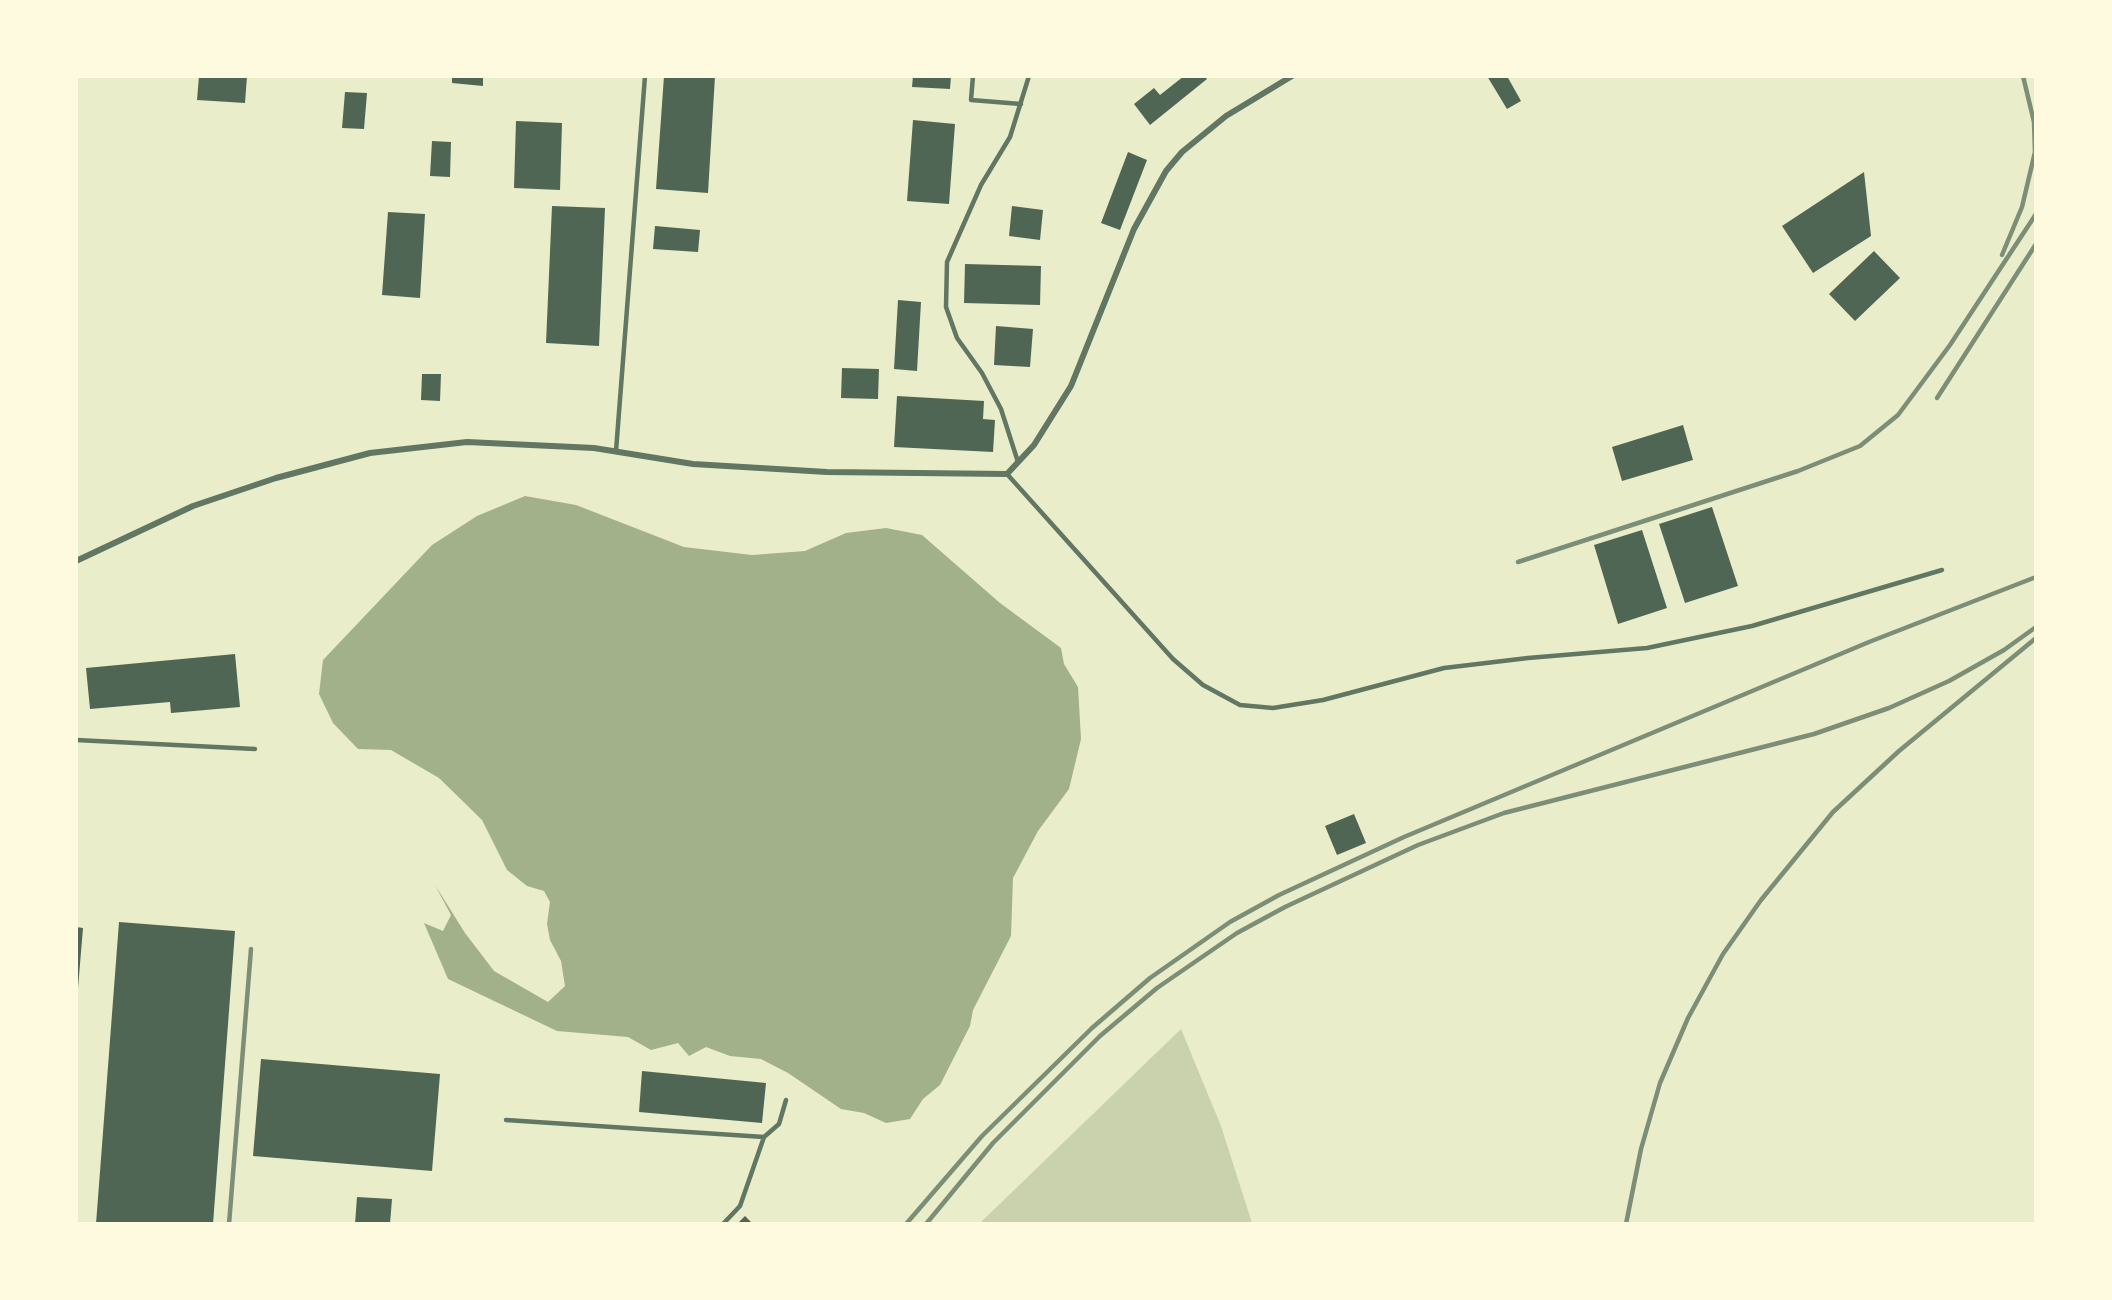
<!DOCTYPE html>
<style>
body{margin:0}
#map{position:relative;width:2112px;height:1300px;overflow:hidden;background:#e9edc9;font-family:Rubik,sans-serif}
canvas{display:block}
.frame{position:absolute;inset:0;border:78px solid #fefae0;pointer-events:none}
</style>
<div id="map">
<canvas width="2112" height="1300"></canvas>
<div class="frame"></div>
</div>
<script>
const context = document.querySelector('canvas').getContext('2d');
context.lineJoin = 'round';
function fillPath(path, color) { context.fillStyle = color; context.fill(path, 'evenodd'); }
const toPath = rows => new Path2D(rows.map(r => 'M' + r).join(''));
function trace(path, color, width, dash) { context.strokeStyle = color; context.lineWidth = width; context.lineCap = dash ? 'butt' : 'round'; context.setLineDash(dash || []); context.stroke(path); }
fillPath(toPath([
 [1181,1029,1221,1126,1252,1223,980,1223]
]), '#cad2ad');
fillPath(toPath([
 [525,496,576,505,684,547,752,555,805,551,846,533,886,528,922,535,1000,603,1061,648,1064,664,1078,687,1081,739,1069,789,1038,831,1013,878,1011,936,973,1010,970,1026,940,1085,923,1099,910,1119,886,1123,864,1113,841,1109,788,1073,761,1059,730,1056,706,1047,689,1056,678,1043,651,1050,628,1037,557,1031,448,979,424,923,443,931,451,915,435,885,465,933,494,971,548,1002,565,986,561,961,550,940,547,924,550,902,544,891,527,886,507,870,482,820,439,778,391,750,358,749,333,723,319,694,323,660,432,545,477,516]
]), '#a3b18a');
fillPath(toPath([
 [199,76,247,76,245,103,197,100],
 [452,76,483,76,483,86,452,83],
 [664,76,715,76,708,193,656,189],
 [913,76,951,76,950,89,912,87],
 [1184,76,1205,76,1207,79,1150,125,1134,104,1154,88,1160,95],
 [1487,76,1507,76,1521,101,1507,109],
 [345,92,367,93,364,129,342,128],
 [913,120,955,124,949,204,907,201],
 [516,121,562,123,560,190,514,188],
 [432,141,451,142,450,177,430,176],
 [1128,152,1147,160,1120,230,1101,223],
 [1864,172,1871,236,1813,273,1782,226],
 [552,206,605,208,599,346,546,343],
 [1012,206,1043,210,1040,240,1009,236],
 [388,212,425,214,420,298,382,295],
 [655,226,700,230,698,252,653,249],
 [1874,251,1900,278,1855,321,1829,294],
 [965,264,1041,266,1040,305,964,303],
 [898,300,921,302,917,371,894,369],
 [996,326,1033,329,1030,367,994,365],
 [842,368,879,369,878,399,841,398],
 [422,374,441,374,440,401,421,400],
 [897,396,984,401,983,419,995,420,993,452,894,447],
 [1683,425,1693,460,1622,481,1612,447],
 [1712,507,1738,586,1685,603,1659,524],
 [1642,530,1667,608,1618,624,1594,545],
 [235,654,240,707,171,713,170,702,90,709,86,668],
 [1354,814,1366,843,1337,855,1325,826],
 [119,922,235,931,213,1224,96,1224],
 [76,927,83,928,78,988,76,988],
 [261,1059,440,1074,432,1171,253,1156],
 [642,1071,766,1083,762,1123,639,1112],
 [357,1197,392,1199,390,1224,355,1224],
 [745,1216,753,1224,737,1224]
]), '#4f6655');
trace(toPath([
 [973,76,971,100,1021,104],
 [616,451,645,76],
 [1018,462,1001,409,982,373,957,338,946,307,947,262,981,185,1010,137,1029,76],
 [1007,474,1173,659,1203,685,1240,705,1273,708,1323,700,1444,668,1528,658,1647,648,1752,626,1942,570],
 [76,740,255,749],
 [506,1120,764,1137,740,1206,723,1224],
 [764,1137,779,1124,786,1100]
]), '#617663', 4.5);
trace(toPath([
 [76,561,193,506,276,478,370,453,467,442,594,448,693,464,827,472,1007,474,1034,445,1071,386,1134,229,1166,171,1182,152,1226,116,1292,76]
]), '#617663', 6);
trace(toPath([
 [2002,255,2022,207,2035,152,2034,122,2023,76],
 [1937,398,2036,244],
 [1518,562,1798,471,1860,446,1898,415,1950,345,2036,214],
 [229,1224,251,949],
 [906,1224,982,1136,1092,1028,1150,978,1230,922,1279,895,1404,837,1869,642,2036,577],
 [926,1224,993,1143,1100,1036,1157,988,1237,933,1285,907,1418,845,1504,813,1814,734,1889,708,1949,681,2004,650,2036,627],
 [1626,1224,1641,1149,1660,1083,1688,1018,1723,954,1761,900,1833,812,1899,751,2036,638]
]), '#7c8e77', 4.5);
</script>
